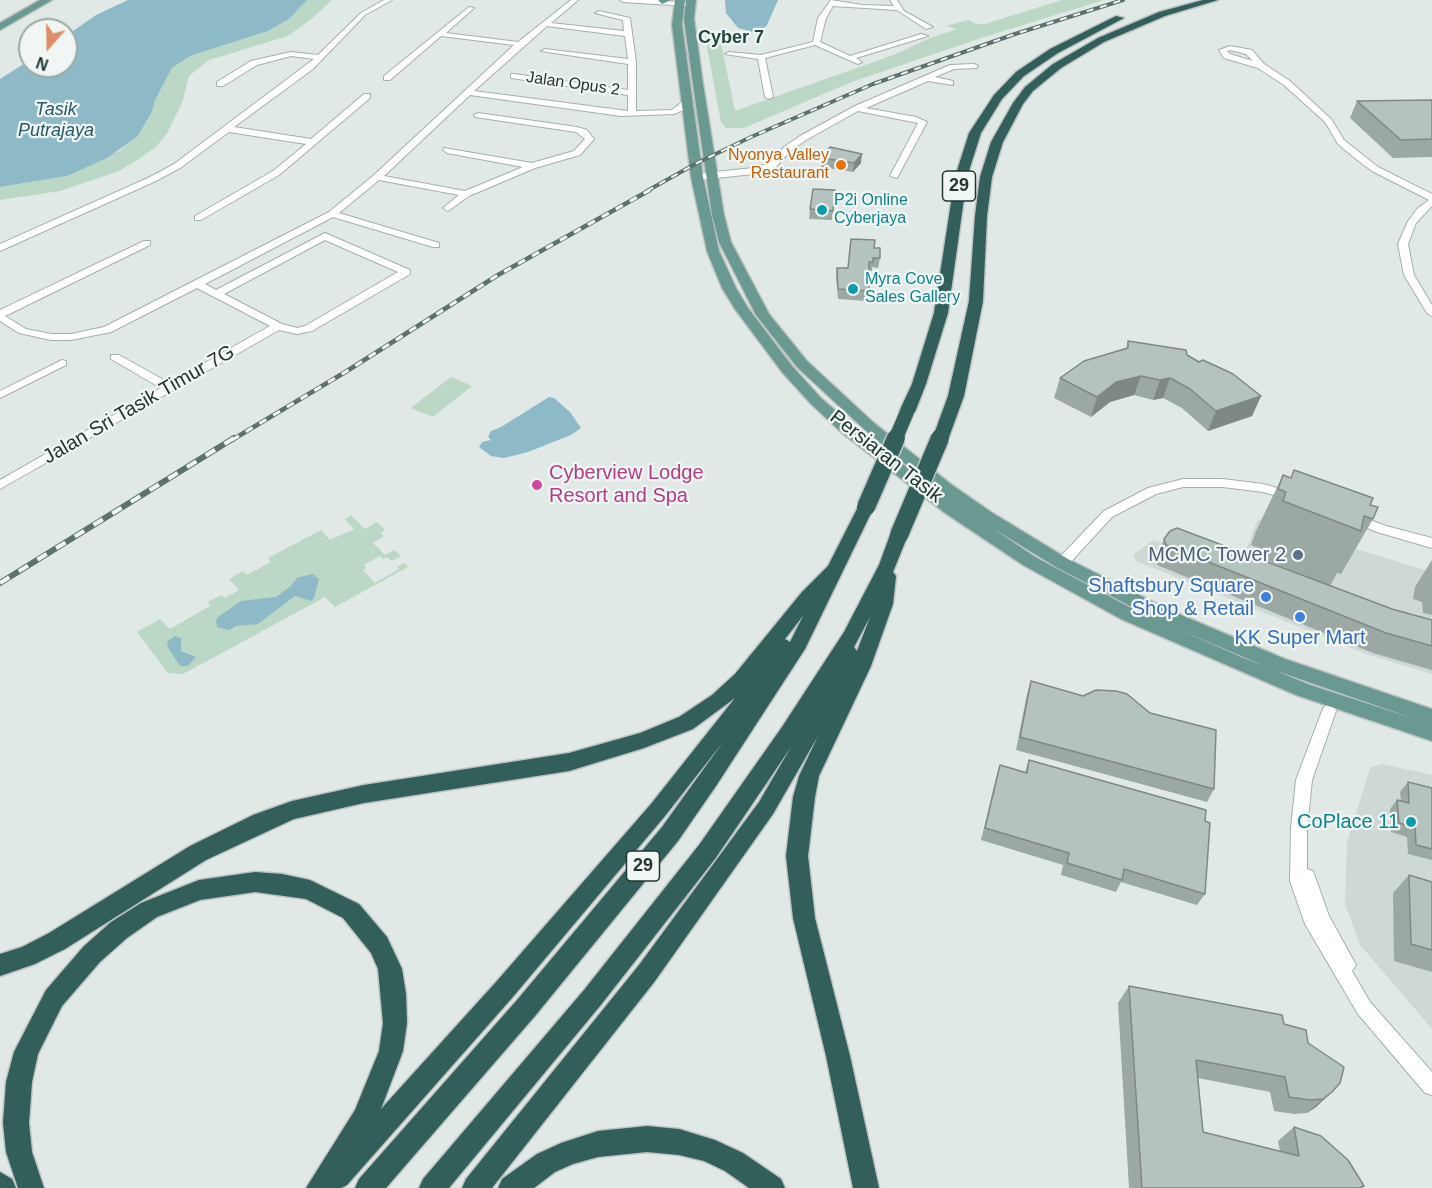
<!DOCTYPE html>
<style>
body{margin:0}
#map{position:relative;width:1432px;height:1188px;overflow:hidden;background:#e0e9e5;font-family:Arial,sans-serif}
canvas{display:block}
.north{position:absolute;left:18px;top:18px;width:60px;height:60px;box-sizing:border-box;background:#f0f6f3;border:2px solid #9ea9a6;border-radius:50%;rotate:200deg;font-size:16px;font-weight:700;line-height:24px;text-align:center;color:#233633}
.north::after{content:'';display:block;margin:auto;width:21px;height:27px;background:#df8f67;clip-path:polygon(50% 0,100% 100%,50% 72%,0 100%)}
</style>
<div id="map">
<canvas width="1432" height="1188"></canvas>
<div class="north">N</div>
</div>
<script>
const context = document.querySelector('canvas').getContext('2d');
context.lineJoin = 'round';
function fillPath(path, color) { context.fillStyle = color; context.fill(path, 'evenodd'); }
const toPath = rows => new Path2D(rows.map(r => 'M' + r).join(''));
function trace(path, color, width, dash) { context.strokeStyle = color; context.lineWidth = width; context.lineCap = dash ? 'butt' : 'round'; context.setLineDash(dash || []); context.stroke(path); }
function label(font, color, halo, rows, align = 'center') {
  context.font = font + ' Arial,sans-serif'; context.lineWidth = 4.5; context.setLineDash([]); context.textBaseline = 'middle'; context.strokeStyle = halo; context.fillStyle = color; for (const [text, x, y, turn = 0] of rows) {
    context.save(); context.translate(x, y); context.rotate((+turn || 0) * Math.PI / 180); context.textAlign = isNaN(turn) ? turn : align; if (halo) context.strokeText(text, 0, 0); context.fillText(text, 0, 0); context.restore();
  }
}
fillPath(toPath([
 [1259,520,1432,572,1432,624,1365,603,1244,556,1257,521],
 [1154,540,1432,639,1432,674,1369,655,1136,561,1133,557,1136,552],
 [1382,764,1432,775,1432,1029,1360,945,1345,904,1347,843,1370,768]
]), '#ced8d4');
fillPath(toPath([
 [307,0,332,0,310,20,288,36,209,60,189,76,182,103,167,133,156,147,139,159,117,172,60,191,0,200,0,187,67,176,119,151,137,137,152,112,155,100,172,68,190,56,268,31,289,19],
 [1062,0,1104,0,984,37,849,83,744,128,726,128,721,122,705,36,720,38,735,111,896,54,930,38,957,29,946,26,968,20,976,24,985,24],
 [451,377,472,386,433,417,411,408],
 [351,515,365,529,377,522,385,530,381,533,384,536,373,543,385,555,394,550,401,556,392,561,387,557,383,559,380,556,364,565,366,568,363,570,375,583,399,569,397,567,404,563,408,567,335,607,325,597,183,674,168,673,137,632,160,619,170,629,210,606,208,602,222,595,225,598,239,590,229,579,243,571,247,575,271,562,268,558,321,530,330,540,354,529,345,519]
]), '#bbd7c5');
fillPath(toPath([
 [128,0,307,0,289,19,268,31,190,56,172,68,155,100,152,112,137,137,107,158,67,176,0,187,0,79,30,60,30,66,66,66,66,36,96,15],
 [725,0,778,0,767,25,763,29,752,32,738,28,726,13],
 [549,397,554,398,570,412,581,428,571,435,528,452,504,458,491,456,479,447,482,442,491,440,488,437,491,431,501,427],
 [312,574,319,579,314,598,311,601,295,596,258,624,236,626,229,630,217,627,216,621,218,617,241,601,276,597,291,586,297,578],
 [175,636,181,638,181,651,196,657,188,666,180,666,167,646,168,641]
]), '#8eb9c7');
const minor = toPath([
 [384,0,392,0,365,15,313,69,234,127,311,139,364,94,370,94,370,98,279,175,201,220,195,220,195,216,273,171,306,144,229,132,180,168,156,181,0,251,0,244,150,177,174,164,314,59,291,56,257,65,223,86,217,86,217,82,251,61,291,52,318,55,361,13,384,0],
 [571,0,578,0,551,23,624,31,623,20,595,13,599,11,630,18,636,62,636,111,672,110,687,98,691,100,686,109,674,114,621,116,470,95,384,176,465,191,523,167,447,153,443,150,444,148,532,163,574,151,585,139,576,132,475,117,474,115,478,113,577,127,587,130,594,139,580,155,535,168,469,196,448,211,443,208,459,195,379,180,339,213,439,243,439,247,433,247,333,217,205,284,216,290,325,233,410,270,410,274,312,331,297,334,279,330,0,489,0,480,161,388,111,359,111,355,119,355,169,383,270,326,197,288,111,332,71,340,51,340,19,333,0,321,0,310,144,241,150,241,150,245,5,316,26,329,51,334,71,334,104,327,329,212,374,175,514,45,441,36,390,80,384,80,384,76,469,7,474,8,446,33,518,42,571,0],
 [547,26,625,36,628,59,545,49,541,51,628,64,628,90,514,74,511,74,511,78,628,95,628,111,474,91,547,26],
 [325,240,398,272,305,326,297,328,282,324,224,294,325,240],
 [620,0,657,0,692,4,689,6,623,2,620,0],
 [831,0,862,5,894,6,890,0,897,0,904,11,933,27,926,29,897,10,833,6,826,18,820,42,850,56,921,34,928,36,856,58,862,62,858,64,815,45,765,58,773,97,769,99,765,97,758,59,725,54,729,52,761,55,813,42,818,18,831,0],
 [1230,46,1252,50,1264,64,1290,81,1331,119,1344,140,1378,167,1432,194,1432,206,1416,223,1408,244,1414,275,1432,305,1432,316,1427,313,1404,275,1398,244,1408,221,1418,208,1429,200,1372,171,1356,159,1338,144,1325,122,1284,85,1258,68,1224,58,1219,50,1230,46],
 [1230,50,1246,54,1253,61,1230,54,1227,51,1230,50],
 [974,64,978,66,977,68,954,69,935,77,953,81,953,85,928,81,866,108,916,117,927,122,897,178,890,176,918,123,858,111,806,140,790,151,776,167,754,174,697,180,693,177,697,174,753,168,770,163,784,147,800,136,855,106,950,65,974,64],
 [62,360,66,361,66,365,0,398,0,391,62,360],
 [1183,479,1223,479,1263,484,1295,493,1297,496,1291,500,1263,492,1223,487,1183,487,1156,494,1112,517,1067,566,1057,566,1055,563,1057,560,1104,511,1148,488,1183,479],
 [1354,514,1386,526,1432,538,1432,548,1377,532,1350,521,1348,518,1350,515,1354,514],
 [1329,705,1334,707,1336,711,1312,780,1307,828,1307,869,1313,871,1329,916,1356,965,1352,971,1370,1002,1432,1072,1432,1095,1425,1093,1358,1014,1305,924,1290,881,1291,828,1296,780,1322,711,1324,707,1329,705]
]);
const major = toPath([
 [40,0,52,0,0,30,0,23,40,0],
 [658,0,671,0,662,4,658,0],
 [675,0,685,0,682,25,703,177,719,251,736,288,748,308,792,366,821,398,853,426,930,485,864,429,797,367,756,315,719,242,712,215,693,84,684,19,686,0,696,0,694,19,703,84,724,215,731,242,769,314,807,361,874,423,952,485,991,512,1068,559,1167,609,1285,659,1432,709,1432,741,1296,695,1121,619,1023,565,945,513,841,432,811,404,782,372,735,309,722,288,707,251,691,177,672,25,675,0],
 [991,527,1056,567,1151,617,1133,609,1035,557,991,527],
 [1176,628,1267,667,1241,657,1176,628],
 [1274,670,1418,720,1310,685,1274,670]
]);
const highway = toPath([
 [1203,0,1218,0,1165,16,1104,42,1061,68,1033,91,1023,104,1003,142,992,177,987,216,983,301,964,396,949,437,941,442,935,441,933,437,948,396,969,301,975,216,980,177,991,142,1013,103,1025,87,1053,64,1098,38,1159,12,1203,0],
 [1116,16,1124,18,1058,53,1024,76,1002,99,981,133,967,177,948,313,926,384,915,412,907,417,902,415,899,412,912,384,934,313,955,177,969,133,994,95,1016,72,1050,49,1116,16],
 [866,501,872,503,874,507,805,649,716,786,678,841,535,1016,386,1188,355,1188,359,1179,517,1000,662,827,723,742,665,816,512,998,347,1185,341,1188,306,1188,355,1110,379,1051,383,1023,378,969,371,953,343,918,306,899,255,892,200,900,157,917,127,938,100,962,62,1006,38,1054,32,1082,29,1123,32,1152,44,1188,18,1188,6,1152,3,1123,6,1082,14,1052,46,990,84,946,111,922,141,903,199,880,255,872,282,874,310,880,359,904,387,937,402,969,406,994,407,1023,403,1051,381,1109,496,982,651,804,735,698,693,729,644,748,569,771,364,803,294,819,206,860,65,949,35,964,0,976,0,954,22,947,49,933,190,846,253,815,292,801,364,785,569,753,640,733,679,717,712,695,735,674,802,592,828,566,858,507,860,503,866,501],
 [803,616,790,642,785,639,803,616],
 [899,529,905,531,908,535,893,572,896,576,893,604,871,666,819,776,815,797,808,856,815,918,850,1056,879,1188,853,1188,826,1056,793,918,786,856,793,797,799,776,818,736,773,814,655,981,492,1188,462,1188,466,1179,639,965,759,802,791,747,715,859,600,1006,449,1188,419,1188,423,1179,584,990,699,845,782,727,844,632,879,565,890,535,893,531,899,529],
 [870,617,857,651,854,647,870,617],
 [647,1126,679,1129,715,1140,743,1153,781,1179,785,1188,749,1188,725,1171,704,1161,679,1155,647,1152,598,1157,573,1164,555,1172,534,1188,498,1188,502,1179,537,1154,561,1143,598,1131,647,1126],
 [0,1172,12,1179,16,1188,0,1188,0,1172]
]);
trace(minor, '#a4b0ac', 2);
trace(major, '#bdc3c2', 3);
trace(highway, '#bdc3c2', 3);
fillPath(minor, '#fff');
fillPath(major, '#6a9991');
fillPath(highway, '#325f5a');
const railFar2 = toPath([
 [647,191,697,163,751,137,873,84,1015,34,1123,0]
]);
const railFar1 = toPath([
 [232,440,347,371,498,275,650,190]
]);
const rail = toPath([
 [0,583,234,438]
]);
trace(railFar2, '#5d726e', 4);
trace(railFar1, '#5d726e', 4.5);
trace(rail, '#5d726e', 6);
trace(railFar2, '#f0f6f3', 2, [7]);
trace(railFar1, '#f0f6f3', 3, [8]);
trace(rail, '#f0f6f3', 4, [11]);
const highwayBridgeFar1 = toPath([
 [895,440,907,412],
 [940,440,941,437]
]);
const highwayBridge = toPath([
 [866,507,896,438],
 [899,535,940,438]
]);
trace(highwayBridgeFar1, '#bdc3c2', 16, []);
trace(highwayBridge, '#bdc3c2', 21, []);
trace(highwayBridgeFar1, '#325f5a', 14);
trace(highwayBridge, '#325f5a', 18);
fillPath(toPath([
 [1432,100,1432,157,1393,158,1350,118,1357,101],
 [822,158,861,163,853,172,821,167],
 [835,190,832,220,809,219,810,209],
 [874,248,880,258,878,268,872,267,872,271,869,271,869,291,868,301,838,299,836,277,837,268,848,268],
 [1128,341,1187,355,1261,396,1252,416,1208,431,1182,408,1163,398,1153,400,1134,395,1110,402,1091,417,1054,398,1060,378,1126,349],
 [1283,475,1370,505,1373,519,1341,574,1337,573,1330,586,1256,556,1259,548,1251,545,1256,531],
 [1164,539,1392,609,1432,620,1432,670,1373,653,1157,565,1156,559],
 [1432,560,1432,615,1423,613,1422,602,1413,599,1415,587],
 [1031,681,1083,696,1214,789,1207,802,1016,750,1027,694],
 [1029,760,1205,821,1205,894,1197,905,1121,882,1116,892,1061,875,1063,865,981,840,996,778,1000,765,1025,772],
 [1408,782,1432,788,1432,860,1408,854,1407,837,1391,832,1390,809,1397,800,1401,801,1400,792],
 [1409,875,1432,882,1432,972,1394,961,1393,893],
 [1129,986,1284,1024,1308,1043,1332,1092,1316,1107,1307,1113,1294,1114,1274,1111,1270,1092,1198,1078,1203,1132,1280,1151,1278,1141,1294,1127,1361,1188,1129,1188,1118,1003]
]), '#9ca8a4');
fillPath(toPath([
 [862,154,861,163,853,172,854,163],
 [1141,376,1134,395,1110,402,1091,417,1097,397,1116,382],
 [1170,378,1163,398,1153,400,1160,380],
 [1261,396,1252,416,1208,431,1216,411],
 [1332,1092,1316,1107,1307,1113,1323,1099]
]), '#7f8886');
const building = toPath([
 [1432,100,1432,139,1401,140,1357,101,1432,100],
 [830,147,862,154,854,163,822,158,830,147],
 [813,189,835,190,833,211,810,209,813,189],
 [851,239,875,240,874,248,880,248,880,258,873,258,873,262,869,262,869,291,838,289,837,268,848,268,851,239],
 [1128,341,1186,350,1187,355,1199,362,1203,360,1233,374,1261,396,1216,411,1190,389,1170,378,1160,380,1141,376,1116,382,1097,397,1060,378,1084,361,1128,348,1128,341],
 [1294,470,1373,498,1370,505,1378,507,1373,519,1364,516,1361,531,1283,501,1286,492,1278,489,1283,475,1291,478,1294,470],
 [1177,528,1392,609,1432,620,1432,646,1386,633,1166,545,1164,539,1170,531,1177,528],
 [1031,681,1083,696,1096,690,1116,691,1127,694,1150,713,1216,730,1214,789,1020,737,1031,681],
 [1029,760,1206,810,1205,821,1210,823,1205,894,1124,869,1122,880,1067,863,1069,853,985,828,1000,765,1027,773,1029,760],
 [1408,782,1432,788,1432,849,1416,845,1415,827,1399,823,1397,800,1409,803,1408,782],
 [1409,875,1432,882,1432,950,1411,944,1409,875],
 [1129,986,1282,1015,1284,1024,1306,1030,1308,1043,1344,1067,1340,1083,1332,1092,1323,1099,1310,1100,1289,1097,1285,1077,1196,1060,1203,1132,1299,1156,1294,1127,1321,1136,1348,1160,1364,1186,1359,1188,1142,1188,1129,986]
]);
fillPath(building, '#b5c3bf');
trace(building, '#7f8886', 1.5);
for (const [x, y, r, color] of [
 [841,165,6,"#e8710a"],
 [822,210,6,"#0f9aa8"],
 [853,289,6,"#0f9aa8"],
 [537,485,6,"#d1479c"],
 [1298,555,6,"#5c6f8a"],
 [1266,597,6,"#3f7fe0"],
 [1300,617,6,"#3f7fe0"],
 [1411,822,6,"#0f9aa8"]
]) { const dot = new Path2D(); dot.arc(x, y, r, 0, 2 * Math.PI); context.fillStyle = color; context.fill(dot); trace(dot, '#f0f6f3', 2); }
label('16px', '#233633', '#f0f6f3', [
 ["Jalan Opus 2",573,84,8]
]);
label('16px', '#c56008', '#f0f6f3', [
 ["Nyonya Valley",829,156],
 ["Restaurant",829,174]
], 'right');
label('16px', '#0d838f', '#f0f6f3', [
 ["P2i Online",834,201],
 ["Cyberjaya",834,219],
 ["Myra Cove",865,280],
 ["Sales Gallery",865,298]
], 'left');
label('bold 18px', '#224640', '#f0f6f3', [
 ["Cyber 7",731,38]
]);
label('italic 18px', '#25586a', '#f0f6f3', [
 ["Tasik",56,110],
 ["Putrajaya",56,131]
]);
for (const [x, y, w] of [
 [959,186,33],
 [643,866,33]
]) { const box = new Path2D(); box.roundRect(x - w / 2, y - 15, w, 30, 4.5); context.fillStyle = '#f0f6f3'; context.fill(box); trace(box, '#233633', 1.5); }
label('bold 18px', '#233633', null, [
 ["29",959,186],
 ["29",643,866]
]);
label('20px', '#233633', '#f0f6f3', [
 ["Jalan Sri Tasik Timur 7G",139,405,-30],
 ["Persiaran Tasik",886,457,38]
]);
label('20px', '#b23c85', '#f0f6f3', [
 ["Cyberview Lodge",549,473],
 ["Resort and Spa",549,496]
], 'left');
label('20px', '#4e5e75', '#f0f6f3', [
 ["MCMC Tower 2",1286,555]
], 'right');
label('20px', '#366cbe', '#f0f6f3', [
 ["Shaftsbury Square",1254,586],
 ["Shop & Retail",1254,609],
 ["KK Super Mart",1300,638,"center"]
], 'right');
label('20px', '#0d838f', '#f0f6f3', [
 ["CoPlace 11",1399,822]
], 'right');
</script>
